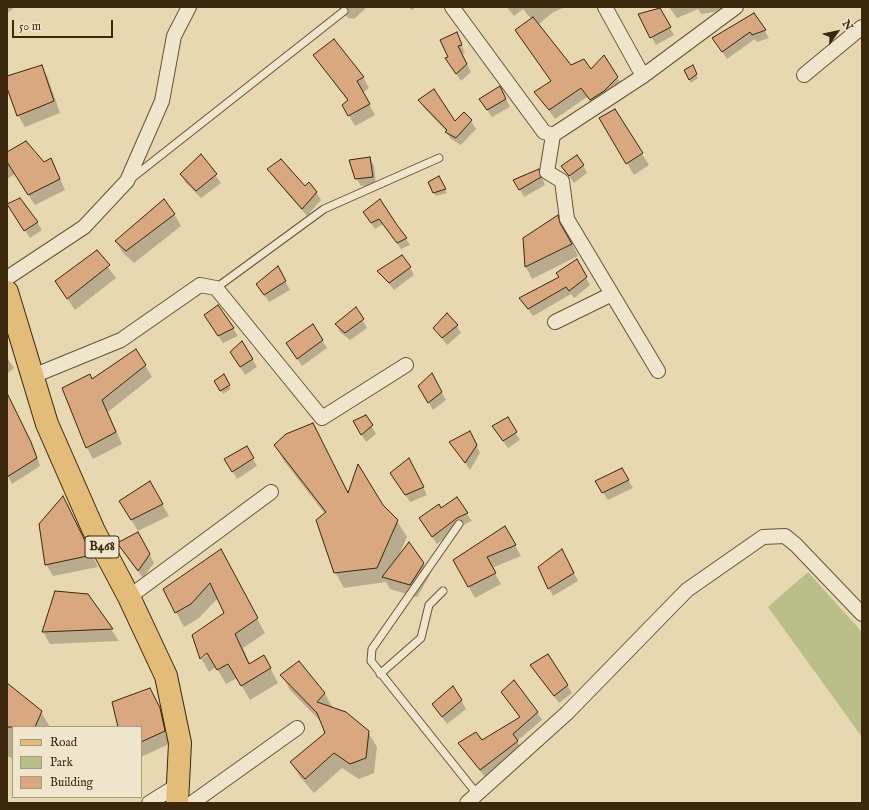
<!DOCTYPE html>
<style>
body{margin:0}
#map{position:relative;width:869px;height:810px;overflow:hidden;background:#e8d8b2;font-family:"IM FELL English",serif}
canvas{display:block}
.frame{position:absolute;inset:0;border:8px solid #3b270c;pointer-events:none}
.legend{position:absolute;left:12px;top:726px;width:130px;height:72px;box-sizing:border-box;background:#f0e6cd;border:1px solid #a89a80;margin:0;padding:5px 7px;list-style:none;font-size:12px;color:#3b270c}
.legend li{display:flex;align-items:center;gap:8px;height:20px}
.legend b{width:20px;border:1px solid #a89a80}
.north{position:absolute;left:817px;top:12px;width:40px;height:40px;-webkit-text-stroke:3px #f0e6cd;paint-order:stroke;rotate:57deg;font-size:11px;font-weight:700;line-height:16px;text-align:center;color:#3b270c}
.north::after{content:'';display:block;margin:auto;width:14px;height:18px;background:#3b270c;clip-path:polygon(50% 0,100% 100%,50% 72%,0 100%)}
.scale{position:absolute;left:12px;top:20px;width:101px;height:18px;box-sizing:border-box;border:2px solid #3b270c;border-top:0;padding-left:5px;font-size:12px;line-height:14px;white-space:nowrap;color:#3b270c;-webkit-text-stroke:3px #f0e6cd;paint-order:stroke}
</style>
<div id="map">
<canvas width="869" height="810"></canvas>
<div class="frame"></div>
<ul class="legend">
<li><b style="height:5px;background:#e4bc79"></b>Road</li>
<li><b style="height:11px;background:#babe89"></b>Park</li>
<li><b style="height:11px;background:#d9a780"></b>Building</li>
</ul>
<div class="north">N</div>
<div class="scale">50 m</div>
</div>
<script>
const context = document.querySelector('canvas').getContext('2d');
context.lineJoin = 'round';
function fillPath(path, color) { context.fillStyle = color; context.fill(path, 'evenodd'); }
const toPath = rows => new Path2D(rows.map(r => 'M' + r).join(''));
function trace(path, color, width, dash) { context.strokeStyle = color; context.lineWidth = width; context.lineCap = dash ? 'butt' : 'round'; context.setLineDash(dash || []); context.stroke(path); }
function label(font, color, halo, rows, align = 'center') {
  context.font = font + ' "IM FELL English",serif'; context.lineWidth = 3; context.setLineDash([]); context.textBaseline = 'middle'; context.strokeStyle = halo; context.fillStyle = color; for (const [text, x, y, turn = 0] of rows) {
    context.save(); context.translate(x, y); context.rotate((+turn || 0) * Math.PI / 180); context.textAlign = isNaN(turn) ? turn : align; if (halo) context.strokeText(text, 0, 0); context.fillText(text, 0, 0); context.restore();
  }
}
fillPath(toPath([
 [808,572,862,632,862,737,768,607]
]), '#babe89');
fillPath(toPath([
 [7,7,12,7,13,9,7,13],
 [338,7,367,7,354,19,348,18],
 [410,7,417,7,411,10],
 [507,7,565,7,552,13,538,25,570,66,617,77,623,87,597,109,587,97,555,119,536,92,552,82,531,19,523,9,514,16],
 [669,7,724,7,726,10,701,14,698,9,677,18],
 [660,10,674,35,656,45,639,14],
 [754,14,769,38,757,42,755,39,727,59,718,46],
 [456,33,465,53,462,54,471,72,461,81,446,59,450,57],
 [315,56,363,77,369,88,363,93,375,115,355,126,343,105,348,101],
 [42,66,48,78,60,113,25,127,18,115,7,85,7,77],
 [692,67,698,78,691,83,685,70],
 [504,95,510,107,492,117,485,107],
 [419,101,455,122,471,121,476,129,461,145,451,139,446,131,424,108],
 [601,119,642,154,649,165,634,175],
 [7,153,43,163,51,159,65,190,35,205,15,174,7,179],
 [201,155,221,183,201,198,185,182,181,174],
 [370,158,374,166,376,185,361,186,356,178],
 [583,165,587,173,574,183,562,166],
 [269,170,316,192,321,200,307,216,273,177],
 [539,170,545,185,524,197,519,188],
 [439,177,447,193,436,196,434,193],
 [380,201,406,239,410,245,401,249,383,224,375,229,368,218],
 [13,212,37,222,42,230,30,238],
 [174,214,181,226,134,263,123,253,116,241],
 [558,216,578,256,532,279,526,267,524,238],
 [97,252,116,278,75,310,56,282],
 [576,260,590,285,574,298,571,294,533,316,521,299,560,278],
 [410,268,414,275,394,290,379,271],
 [282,275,290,290,269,302,262,292],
 [218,306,238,336,223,343,210,323],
 [356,308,367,328,350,340,340,332,336,324],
 [457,326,461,333,447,345,434,328],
 [322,340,327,348,302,366,287,344],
 [242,342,257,367,245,375,236,360],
 [7,358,14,368,7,374],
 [145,365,152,377,108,412,122,444,93,459,87,448,63,388],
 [224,375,231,389,223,394,215,381],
 [431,375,446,400,433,410,419,386],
 [7,395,35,451,40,466,12,484,7,474],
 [365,416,376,434,366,442,354,422],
 [507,419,520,440,508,448,498,434],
 [313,424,349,494,382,506,397,521,407,537,398,557,423,563,430,575,417,597,390,589,386,582,344,588,335,572,325,514,284,461,275,445],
 [474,440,480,453,470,470,451,443],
 [247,448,257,466,237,479,226,459],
 [413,467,427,495,410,502,396,481],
 [628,480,633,488,608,500,601,489],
 [156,494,169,516,138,531,127,513],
 [457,499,472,521,461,526,437,544,425,526,441,509],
 [69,509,98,567,53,576,46,564],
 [505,527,521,556,492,568,501,584,475,598,454,561],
 [142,541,154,563,143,578,118,544],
 [220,551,265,633,243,648,250,664,264,656,278,683,250,700,237,678,226,684,216,667,209,672,201,658,193,636,225,614,218,598,199,618,184,627,164,589],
 [211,650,212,651,202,659,202,656],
 [566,558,578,581,553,596,539,568],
 [87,595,119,641,50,644,43,632],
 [299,662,325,694,333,708,368,732,377,747,374,773,359,779,342,768,314,793,300,777,291,762,326,733,322,723,290,690,282,675],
 [531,665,567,685,572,693,559,703],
 [7,685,41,712,50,727,13,727,13,759,7,756],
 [453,687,466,709,447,724,433,704],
 [502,692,537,712,542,720,517,741,522,749,485,777,459,743,482,741,520,718],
 [156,701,166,721,171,743,141,757,141,727,119,727]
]), '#0003');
const building = toPath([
 [660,8,671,27,650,38,638,14,660,8],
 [754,13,766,30,752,35,750,32,722,52,712,38,754,13],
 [533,17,571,65,584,59,591,69,604,55,618,77,604,91,590,100,581,88,549,110,534,92,551,81,515,30,533,17],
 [457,32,462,45,458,46,467,64,456,74,445,58,448,57,440,40,457,32],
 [334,39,364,77,357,81,370,104,348,116,342,105,348,100,313,55,334,39],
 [42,65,54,101,17,116,7,88,7,76,42,65],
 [693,65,697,74,689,80,684,70,693,65],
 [500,86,506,99,487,110,479,99,500,86],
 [434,89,455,121,464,112,472,120,456,138,445,132,447,130,418,100,434,89],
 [615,109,643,153,626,164,599,118,615,109],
 [26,141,44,162,51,158,60,179,28,195,7,162,7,152,26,141],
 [201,154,217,174,196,191,180,174,201,154],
 [577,155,584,165,569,176,561,166,577,155],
 [370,157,373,177,355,179,349,160,370,157],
 [281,159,305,186,309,182,317,192,302,209,267,169,281,159],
 [539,169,541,177,519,190,513,180,539,169],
 [439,176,446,189,433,193,428,182,439,176],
 [20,198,38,222,24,231,7,204,20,198],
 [164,199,175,214,126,251,115,241,164,199],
 [380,199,397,225,407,238,397,243,379,219,371,223,363,212,380,199],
 [558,215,560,223,572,244,525,267,523,238,558,215],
 [97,250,110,265,67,299,55,281,97,250],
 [402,255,411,267,389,283,377,271,402,255],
 [577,259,587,277,569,291,566,287,528,309,519,298,559,277,556,273,577,259],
 [278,266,286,281,264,295,256,284,278,266],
 [218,305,234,328,218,336,204,315,218,305],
 [356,307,364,319,345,333,335,324,356,307],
 [447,313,458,325,442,338,433,328,447,313],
 [313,324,323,340,297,359,286,343,313,324],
 [242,341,253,359,240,367,230,352,242,341],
 [136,349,146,365,102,400,116,432,86,448,62,388,90,374,92,379,136,349],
 [432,373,442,392,428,403,418,386,432,373],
 [224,374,230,385,220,391,214,381,224,374],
 [7,393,31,442,37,458,7,477,7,393],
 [366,415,373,425,361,435,353,421,366,415],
 [508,417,517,432,503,441,492,426,508,417],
 [313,423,348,493,358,464,383,505,398,520,377,568,334,573,316,520,326,512,274,445,286,434,313,423],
 [470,431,477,445,465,463,449,442,470,431],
 [247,446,254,458,232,472,224,459,247,446],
 [409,458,424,487,405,495,390,473,409,458],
 [622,468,629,480,602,493,595,481,622,468],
 [150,481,163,504,131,520,119,501,150,481],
 [63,496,92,555,45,565,39,524,63,496],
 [457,497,468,513,457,518,432,537,419,518,439,504,441,508,457,497],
 [505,526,516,545,487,557,496,573,468,587,453,560,505,526],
 [138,532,150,554,138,571,117,543,138,532],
 [409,542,424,563,410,585,382,577,409,542],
 [221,549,258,618,235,634,249,664,264,655,271,668,241,686,228,664,217,670,207,653,200,659,192,635,224,613,210,583,191,604,175,613,163,589,221,549],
 [562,549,574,573,548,589,538,567,562,549],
 [55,591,88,594,113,629,42,632,55,591],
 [548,654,568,685,554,696,530,665,548,654],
 [299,661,325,693,317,702,346,712,369,731,366,758,350,764,334,753,305,779,290,762,325,733,317,713,280,675,299,661],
 [514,680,538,712,513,734,518,741,480,770,458,743,476,732,482,740,520,717,501,692,514,680],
 [7,683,42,711,35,727,7,727,7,683],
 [453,686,462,700,442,717,432,704,453,686],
 [150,688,160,708,165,731,141,742,141,727,118,727,112,702,150,688]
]);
fillPath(building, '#d9a780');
trace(building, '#3b270c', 1);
const service = toPath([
 [132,178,344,11],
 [216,288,324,209,439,158],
 [459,524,372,649,371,661,477,794],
 [380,674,421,638,429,605,443,591]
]);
const minor = toPath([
 [452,7,544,132,553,135,643,76,736,7],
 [605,7,643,76],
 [804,75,862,27],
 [553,135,547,172,562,181,567,219,658,371],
 [7,278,84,227,127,181,162,101,174,36,189,7],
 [555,322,612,294],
 [33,376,121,340,200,285,216,288,322,418,406,365],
 [129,597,271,492],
 [149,803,178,785],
 [192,803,297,728],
 [467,803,567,713,687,590,763,537,785,536,796,545,862,614]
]);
const primary = toPath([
 [7,292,47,424,94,531,129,597,166,676,180,743,177,803]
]);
trace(service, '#665336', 9);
trace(minor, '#665336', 16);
trace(primary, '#3b270c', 24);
trace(service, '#f0e6cd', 7);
trace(minor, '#f0e6cd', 14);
trace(primary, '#e4bc79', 22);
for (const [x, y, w] of [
 [102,547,34]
]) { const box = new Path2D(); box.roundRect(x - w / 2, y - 11, w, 22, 3); context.fillStyle = '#f0e6cd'; context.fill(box); trace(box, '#3b270c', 1); }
label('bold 13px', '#3b270c', null, [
 ["B468",102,547]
]);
</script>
